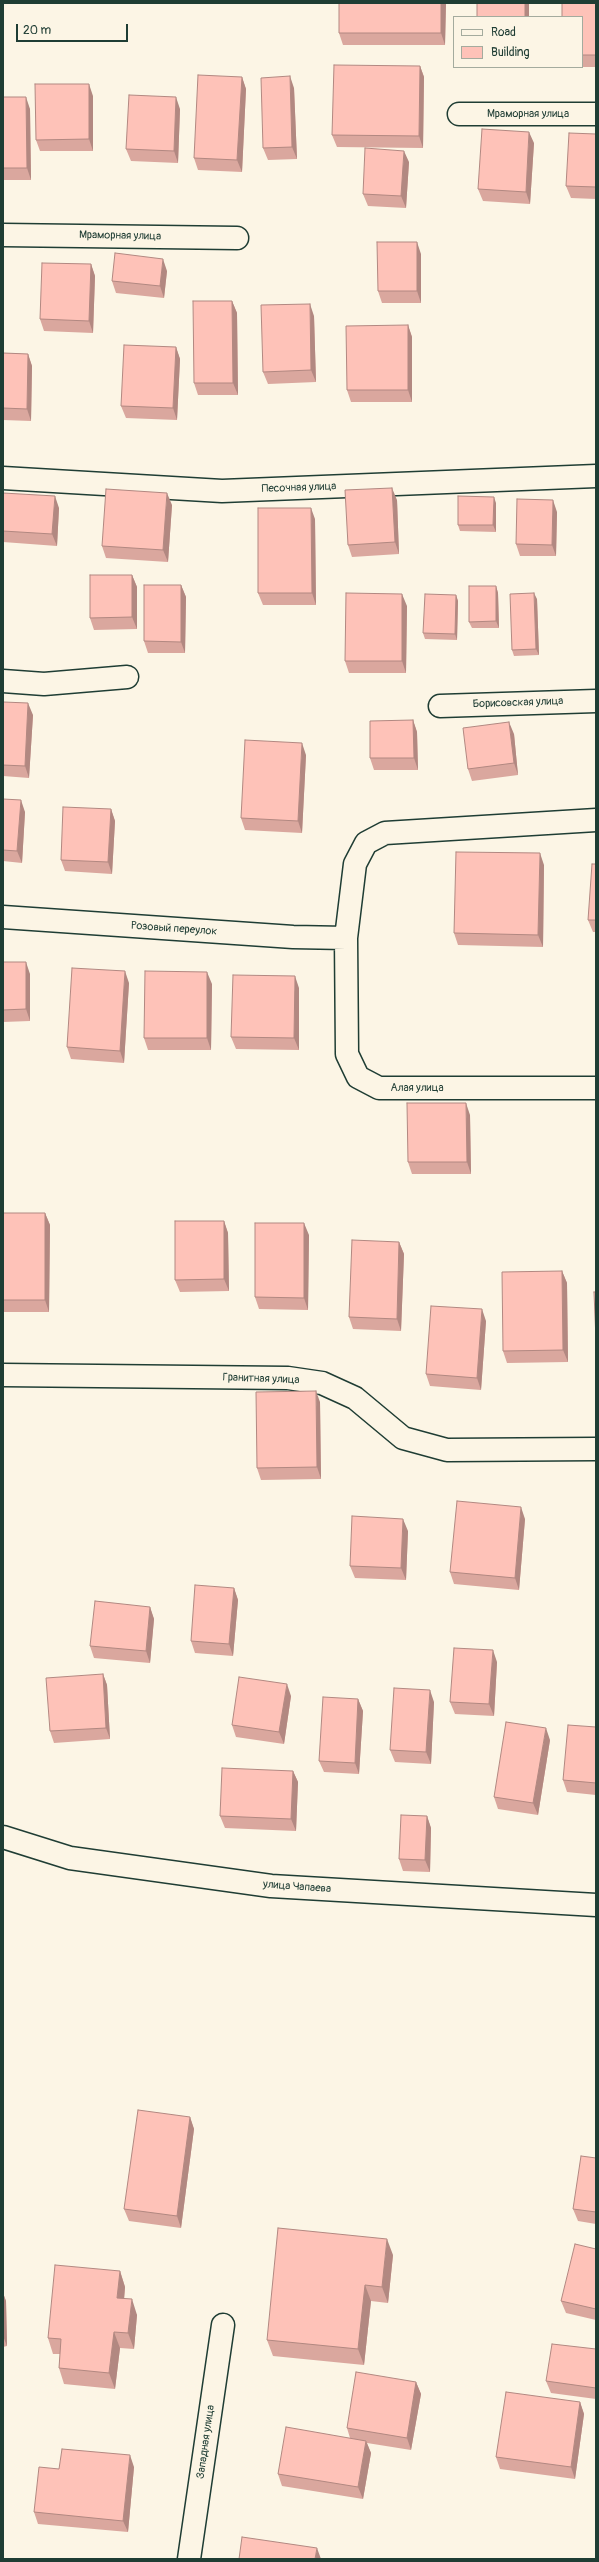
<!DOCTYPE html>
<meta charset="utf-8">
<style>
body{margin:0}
#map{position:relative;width:599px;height:2562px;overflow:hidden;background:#fcf5e5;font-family:Pangolin,sans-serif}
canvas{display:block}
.frame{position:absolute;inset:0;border:4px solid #1f3d34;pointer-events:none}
.legend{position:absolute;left:453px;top:16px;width:130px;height:52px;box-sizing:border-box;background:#fcf5e5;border:1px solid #a4ab9e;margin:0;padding:5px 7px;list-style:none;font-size:12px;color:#1f3d34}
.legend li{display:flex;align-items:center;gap:8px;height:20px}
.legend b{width:20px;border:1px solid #a4ab9e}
.scale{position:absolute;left:16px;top:24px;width:112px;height:18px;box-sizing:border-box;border:2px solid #1f3d34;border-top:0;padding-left:5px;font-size:12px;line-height:14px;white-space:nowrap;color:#1f3d34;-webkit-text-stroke:3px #fcf5e5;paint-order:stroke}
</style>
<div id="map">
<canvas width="599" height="2562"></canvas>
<div class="frame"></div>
<ul class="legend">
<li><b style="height:5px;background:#fcf5e5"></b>Road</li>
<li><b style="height:11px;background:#fec2b8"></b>Building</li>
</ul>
<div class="scale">20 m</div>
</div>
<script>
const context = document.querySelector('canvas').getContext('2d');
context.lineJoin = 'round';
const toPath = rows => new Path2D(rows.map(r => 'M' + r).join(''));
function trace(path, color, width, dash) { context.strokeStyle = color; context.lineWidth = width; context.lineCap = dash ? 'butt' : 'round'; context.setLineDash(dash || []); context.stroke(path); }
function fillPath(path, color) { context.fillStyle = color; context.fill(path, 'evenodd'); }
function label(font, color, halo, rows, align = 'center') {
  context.font = font + ' Pangolin,sans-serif'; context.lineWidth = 4; context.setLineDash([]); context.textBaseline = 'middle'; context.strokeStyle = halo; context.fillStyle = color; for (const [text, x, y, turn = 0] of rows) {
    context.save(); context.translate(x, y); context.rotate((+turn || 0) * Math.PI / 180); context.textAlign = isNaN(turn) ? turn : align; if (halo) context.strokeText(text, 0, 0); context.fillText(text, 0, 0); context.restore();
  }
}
const minor = toPath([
 [459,114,596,114],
 [3,235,237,238],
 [3,478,222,491,596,476],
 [3,681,44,684,127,677],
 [440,706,596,701],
 [596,820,385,833,366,843,355,864,346,938,347,1054,358,1077,379,1088,596,1088],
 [3,917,293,937,346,938],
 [3,1375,288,1378,322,1383,355,1398,403,1438,447,1450,596,1449],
 [3,1837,70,1858,271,1886,596,1905],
 [189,2559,223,2325]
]);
trace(minor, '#1f3d34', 25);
trace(minor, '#fcf5e5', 22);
fillPath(toPath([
 [446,3,445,45,343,45,339,33],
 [596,3,596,67,566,67,582,67,582,17],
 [420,66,424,77,423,148,337,147,332,135],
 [242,77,246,89,242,172,198,170,194,158],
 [294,88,297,159,268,160,263,148],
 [93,96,93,151,40,151,36,140],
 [3,97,30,109,31,180,3,180],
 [180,109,178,163,131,161,126,149],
 [596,134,596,199,571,198,566,186],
 [534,143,530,204,483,201,478,189],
 [409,162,406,208,368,206,363,194],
 [421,254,421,303,382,303,378,291],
 [91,264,95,276,93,333,44,331,40,319],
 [167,271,164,298,116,293,112,281],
 [232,301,237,313,238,395,198,395,194,383],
 [314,316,316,382,268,384,263,372],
 [408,325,412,337,412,402,351,402,347,390],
 [176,347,180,359,177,420,126,418,121,406],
 [3,353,28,354,32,366,31,421,3,420],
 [3,493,59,508,57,546,3,542],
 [397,500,399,554,352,557,348,545],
 [496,503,496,532,460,531,458,525],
 [172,505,168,562,106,558,102,546],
 [557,512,556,556,520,556,516,544],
 [315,519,316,605,263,605,258,593],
 [132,575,137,587,137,629,94,630,90,618],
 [181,585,186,597,185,653,148,653,144,641],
 [496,586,498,593,499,628,472,628,469,622],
 [456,595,458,601,457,640,425,639,423,633],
 [537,599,539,655,514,656,512,650],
 [407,606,406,673,349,673,345,661],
 [3,702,33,715,29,778,3,776],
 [413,720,417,732,418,770,374,770,370,758],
 [514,734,518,775,472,781,468,769],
 [306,755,302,833,245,830,241,818],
 [3,799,25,812,22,863,3,861],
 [111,809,115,821,112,874,65,871,61,860],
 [596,864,596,932,593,932,588,920],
 [544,865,543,947,458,945,454,933],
 [3,962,30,974,30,1021,3,1022],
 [129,983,124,1063,71,1059,67,1047],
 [212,984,211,1050,148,1050,144,1038],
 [299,988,299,1050,236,1049,231,1037],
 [470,1115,471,1174,412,1174,408,1162],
 [3,1213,45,1213,50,1225,49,1312,3,1312],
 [224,1221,228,1233,229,1291,180,1292,175,1280],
 [309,1235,308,1310,259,1309,255,1297],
 [399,1242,404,1254,401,1331,353,1329,349,1317],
 [562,1271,567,1283,568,1362,507,1363,503,1351],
 [486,1321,481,1390,430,1386,426,1374],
 [320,1402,321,1479,261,1480,257,1468],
 [525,1519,519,1590,454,1584,450,1572],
 [408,1531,406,1580,355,1578,350,1566],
 [234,1588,238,1600,233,1656,195,1653,191,1641],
 [150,1607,154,1619,150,1663,94,1658,90,1646],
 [497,1662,494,1716,455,1714,450,1702],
 [103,1674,107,1685,110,1739,54,1743,50,1731],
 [291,1696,284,1744,236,1737,232,1725],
 [358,1699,363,1711,359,1774,324,1772,319,1761],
 [434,1702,431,1764,395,1762,390,1750],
 [596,1727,596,1795,567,1792,563,1780],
 [550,1740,538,1815,498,1809,494,1797],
 [293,1771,298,1782,296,1831,225,1828,220,1816],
 [427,1816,431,1828,430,1872,403,1871,399,1859],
 [190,2117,194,2129,181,2228,129,2221,124,2209],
 [596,2158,596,2224,578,2221,573,2209],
 [596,2249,596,2320,566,2313,561,2301],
 [393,2255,388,2303,371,2301,364,2365,273,2356,267,2340],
 [120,2271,125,2287,124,2298,137,2315,134,2349,120,2348,115,2389,64,2384,59,2368,60,2354,53,2354,48,2338],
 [3,2293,6,2301,7,2346,3,2347],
 [596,2349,596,2399,551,2393,546,2381],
 [416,2382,421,2394,411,2450,367,2443,371,2453,363,2499,282,2486,278,2474,350,2438,347,2428],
 [580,2402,584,2414,575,2479,500,2469,496,2457],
 [134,2467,128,2532,38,2524,34,2512,59,2469]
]), '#daa79e');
fillPath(toPath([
 [441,3,446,3,445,45,441,33],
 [525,3,529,3,529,17,525,17],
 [420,66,424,77,423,148,419,136],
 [290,76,294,88,297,159,292,147],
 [242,77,246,89,242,172,237,160],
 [89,84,93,96,93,151,89,139],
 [26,97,30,109,31,180,27,168],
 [176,97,180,109,178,163,174,151],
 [529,132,534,143,530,204,526,192],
 [404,151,409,162,406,208,401,196],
 [417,242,421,254,421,303,417,291],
 [163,259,167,271,164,298,160,286],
 [91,264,95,276,93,333,89,321],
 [232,301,237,313,238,395,233,383],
 [310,304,314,316,316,382,311,370],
 [408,325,412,337,412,402,408,390],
 [176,347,180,359,177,420,173,408],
 [28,354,32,366,31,421,27,409],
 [392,488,397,500,399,554,395,542],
 [167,493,172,505,168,562,163,550],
 [55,496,59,508,57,546,52,534],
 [494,497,496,503,496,532,493,525],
 [553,500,557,512,556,556,552,545],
 [311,508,315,519,316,605,312,593],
 [132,575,137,587,137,629,132,617],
 [181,585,186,597,185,653,181,642],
 [496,586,498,593,499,628,496,621],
 [534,593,537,599,539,655,536,649],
 [402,594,407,606,406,673,402,661],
 [456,595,458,601,457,640,455,634],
 [28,703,33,715,29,778,25,766],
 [413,720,417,732,418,770,414,758],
 [509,722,514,734,518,775,514,763],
 [302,743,306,755,302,833,298,821],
 [21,800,25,812,22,863,17,851],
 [111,809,115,821,112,874,108,862],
 [540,853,544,865,543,947,538,935],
 [26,962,30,974,30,1021,26,1009],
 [125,971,129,983,124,1063,120,1051],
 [207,972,212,984,211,1050,207,1038],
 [295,976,299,988,299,1050,294,1038],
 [466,1103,470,1115,471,1174,467,1162],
 [45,1213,50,1225,49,1312,45,1300],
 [224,1221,228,1233,229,1291,224,1279],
 [304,1223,309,1235,308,1310,304,1298],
 [399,1242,404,1254,401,1331,397,1319],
 [562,1271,567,1283,568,1362,563,1350],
 [482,1309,486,1321,481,1390,477,1378],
 [316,1391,320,1402,321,1479,317,1467],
 [521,1507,525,1519,519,1590,515,1578],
 [403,1519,408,1531,406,1580,401,1568],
 [234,1588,238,1600,233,1656,229,1644],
 [150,1607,154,1619,150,1663,146,1651],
 [493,1650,497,1662,494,1716,489,1704],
 [103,1674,107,1685,110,1739,106,1728],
 [287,1684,291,1696,284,1744,279,1732],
 [430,1690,434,1702,431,1764,426,1752],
 [358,1699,363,1711,359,1774,355,1763],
 [546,1728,550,1740,538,1815,533,1803],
 [293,1771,298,1782,296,1831,291,1819],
 [427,1816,431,1828,430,1872,425,1860],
 [190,2117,194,2129,181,2228,177,2216],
 [387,2239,393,2255,388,2303,382,2287],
 [120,2271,125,2287,123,2314,117,2298],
 [365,2285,371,2301,364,2365,358,2349],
 [3,2293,6,2301,7,2346,3,2336],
 [132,2299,137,2315,134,2349,128,2333],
 [114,2332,120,2348,115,2389,109,2373],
 [416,2382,421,2394,411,2450,407,2438],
 [580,2402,584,2414,575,2479,571,2467],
 [366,2441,371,2453,363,2499,358,2487],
 [130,2455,134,2467,128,2532,123,2521],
 [317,2548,321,2559,315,2559]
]), '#b28881');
const building = toPath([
 [339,3,441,3,441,33,339,33,339,3],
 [477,3,525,3,525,17,477,17,477,3],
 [562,3,596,3,596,55,582,55,582,17,562,17,562,3],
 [334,65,420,66,419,136,332,135,334,65],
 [198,75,242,77,237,160,194,158,198,75],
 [290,76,292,147,263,148,261,78,290,76],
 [35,84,89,84,89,139,36,140,35,84],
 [129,95,176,97,174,151,126,149,129,95],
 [3,97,26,97,27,168,3,168,3,97],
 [482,129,529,132,526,192,478,189,482,129],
 [569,133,596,134,596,187,566,186,569,133],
 [365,148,404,151,401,196,363,194,365,148],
 [377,242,417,242,417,291,378,291,377,242],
 [115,253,163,259,160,286,112,281,115,253],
 [42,263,91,264,89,321,40,319,42,263],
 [193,301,232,301,233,383,194,383,193,301],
 [310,304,311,370,263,372,261,305,310,304],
 [408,325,408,390,347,390,346,326,408,325],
 [124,345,176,347,173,408,121,406,124,345],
 [3,353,28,354,27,409,3,408,3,353],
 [392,488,395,542,348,545,345,490,392,488],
 [106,489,167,493,163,550,102,546,106,489],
 [3,493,55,496,52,534,3,531,3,493],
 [458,496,494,497,493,525,458,525,458,496],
 [517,499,553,500,552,545,516,544,517,499],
 [258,508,311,508,312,593,258,593,258,508],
 [90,575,132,575,132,617,90,618,90,575],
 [144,585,181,585,181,642,144,641,144,585],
 [469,586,496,586,496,621,469,622,469,586],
 [346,593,402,594,402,661,345,661,346,593],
 [534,593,536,649,512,650,510,594,534,593],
 [425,594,456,595,455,634,423,633,425,594],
 [3,702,28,703,25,766,3,765,3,702],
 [413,720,414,758,370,758,370,721,413,720],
 [509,722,514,763,468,769,463,728,509,722],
 [245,740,302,743,298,821,241,818,245,740],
 [3,799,21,800,17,851,3,850,3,799],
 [63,807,111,809,108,862,61,860,63,807],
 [456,852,540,853,538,935,454,933,456,852],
 [592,864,596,864,596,920,588,920,592,864],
 [3,962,26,962,26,1009,3,1010,3,962],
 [72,968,125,971,120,1051,67,1047,72,968],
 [145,971,207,972,207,1038,144,1038,145,971],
 [233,975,295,976,294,1038,231,1037,233,975],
 [407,1103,466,1103,467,1162,408,1162,407,1103],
 [3,1213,45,1213,45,1300,3,1300,3,1213],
 [175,1221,224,1221,224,1279,175,1280,175,1221],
 [255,1223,304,1223,304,1298,255,1297,255,1223],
 [352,1240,399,1242,397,1319,349,1317,352,1240],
 [562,1271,563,1350,503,1351,502,1272,562,1271],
 [594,1292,596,1292,596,1340,594,1292],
 [431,1306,482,1309,477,1378,426,1374,431,1306],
 [316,1391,317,1467,257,1468,256,1392,316,1391],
 [457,1501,521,1507,515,1578,450,1572,457,1501],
 [352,1516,403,1519,401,1568,350,1566,352,1516],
 [195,1585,234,1588,229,1644,191,1641,195,1585],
 [95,1601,150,1607,146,1651,90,1646,95,1601],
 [454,1648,493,1650,489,1704,450,1702,454,1648],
 [103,1674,106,1728,50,1731,46,1678,103,1674],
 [239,1677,287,1684,279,1732,232,1725,239,1677],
 [394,1688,430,1690,426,1752,390,1750,394,1688],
 [323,1697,358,1699,355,1763,319,1761,323,1697],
 [506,1722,546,1728,533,1803,494,1797,506,1722],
 [568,1725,596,1727,596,1783,563,1780,568,1725],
 [222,1768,293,1771,291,1819,220,1816,222,1768],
 [401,1815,427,1816,425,1860,399,1859,401,1815],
 [138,2110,190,2117,177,2216,124,2209,138,2110],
 [581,2156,596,2158,596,2212,573,2209,581,2156],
 [278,2228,387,2239,382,2287,365,2285,358,2349,267,2340,278,2228],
 [575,2244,596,2249,596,2309,561,2301,575,2244],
 [55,2265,120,2271,117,2298,132,2299,128,2333,114,2332,109,2373,59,2368,61,2339,48,2338,55,2265],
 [552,2344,596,2349,596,2388,546,2381,552,2344],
 [356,2372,416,2382,407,2438,347,2428,356,2372],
 [506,2392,580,2402,571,2467,496,2457,506,2392],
 [286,2427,366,2441,358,2487,278,2474,286,2427],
 [62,2449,130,2455,123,2521,34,2512,39,2467,59,2469,62,2449],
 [242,2537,317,2548,315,2559,239,2559,242,2537]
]);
fillPath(building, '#fec2b8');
trace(building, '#b28881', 1);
label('11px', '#1f3d34', '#fcf5e5', [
 ["Мраморная улица",528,114],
 ["Мраморная улица",120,236,1],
 ["Песочная улица",299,488,-2],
 ["Борисовская улица",518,703,-2],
 ["Розовый переулок",174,929,4],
 ["Алая улица",417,1088],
 ["Гранитная улица",261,1379,2],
 ["улица Чапаева",297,1887,4],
 ["Западная улица",206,2442,-82]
]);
</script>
